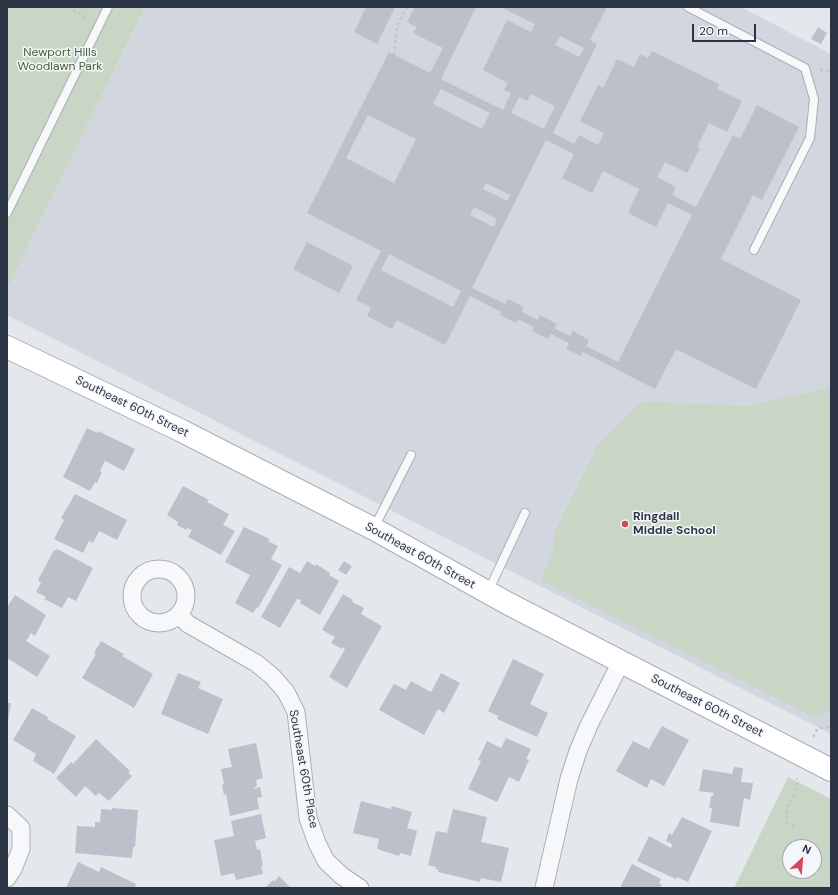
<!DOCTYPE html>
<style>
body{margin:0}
#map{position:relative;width:838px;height:895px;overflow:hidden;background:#e4e7ec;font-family:"DM Sans",sans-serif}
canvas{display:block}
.frame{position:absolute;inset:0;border:8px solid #2b3445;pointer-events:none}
.north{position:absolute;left:782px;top:839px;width:40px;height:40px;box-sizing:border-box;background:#f4f6f9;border:1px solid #a4a8b1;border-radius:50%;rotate:26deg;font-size:11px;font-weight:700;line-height:16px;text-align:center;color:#2b3445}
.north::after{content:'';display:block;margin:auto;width:14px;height:18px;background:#d1495b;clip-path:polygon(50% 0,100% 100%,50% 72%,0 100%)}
.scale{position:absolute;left:692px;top:24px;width:64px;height:18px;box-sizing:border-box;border:2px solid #2b3445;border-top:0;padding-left:5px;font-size:12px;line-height:14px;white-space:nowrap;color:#2b3445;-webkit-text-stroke:3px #f4f6f9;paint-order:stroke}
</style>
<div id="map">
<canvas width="838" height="895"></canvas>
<div class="frame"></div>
<div class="north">N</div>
<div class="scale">20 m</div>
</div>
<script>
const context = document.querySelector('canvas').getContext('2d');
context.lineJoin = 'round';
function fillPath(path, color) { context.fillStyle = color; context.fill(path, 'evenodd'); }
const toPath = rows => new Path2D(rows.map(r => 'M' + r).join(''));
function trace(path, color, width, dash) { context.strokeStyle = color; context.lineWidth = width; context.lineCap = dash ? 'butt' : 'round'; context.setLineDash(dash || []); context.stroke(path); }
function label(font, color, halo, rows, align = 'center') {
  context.font = font + ' "DM Sans",sans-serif'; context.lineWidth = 3; context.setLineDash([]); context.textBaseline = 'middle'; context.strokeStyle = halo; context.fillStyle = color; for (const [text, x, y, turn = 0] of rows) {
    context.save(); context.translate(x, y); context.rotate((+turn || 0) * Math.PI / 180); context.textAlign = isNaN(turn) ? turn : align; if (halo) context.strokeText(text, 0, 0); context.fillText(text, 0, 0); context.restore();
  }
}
fillPath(toPath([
 [145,7,741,7,831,54,831,734,7,315,7,289]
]), '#d2d6de');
fillPath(toPath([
 [7,7,145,7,7,289],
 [831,387,831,711,815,717,541,580,554,550,553,535,598,445,640,403,651,402,749,406],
 [788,777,831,799,831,888,734,888],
 [790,847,814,847,814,871,790,871]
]), '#c9d6c5');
fillPath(toPath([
 [366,7,395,7,377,44,354,32],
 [415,7,476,7,441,79,503,110,511,93,504,90,508,83,483,70,507,20,531,32,535,24,501,7,607,7,590,40,597,44,553,133,574,144,579,135,598,145,604,133,580,121,598,85,603,88,617,59,634,67,640,54,648,58,652,51,719,84,717,89,742,101,727,132,709,123,697,147,700,148,687,173,665,162,657,177,676,187,672,195,696,207,733,135,740,139,757,105,799,127,762,200,753,195,721,259,801,300,756,389,676,349,655,389,583,352,581,356,566,349,569,343,551,334,548,339,532,331,534,327,518,319,516,323,500,315,501,312,470,296,445,345,397,320,392,329,367,316,371,307,356,300,381,251,307,213,389,52,430,73,443,48,413,33,417,27,407,22],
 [560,36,584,48,579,57,555,45],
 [441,89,490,113,482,129,433,104],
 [531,94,555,106,544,129,511,113,519,97,527,101],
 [368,115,416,139,394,183,346,158],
 [546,140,574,154,562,178,592,193,603,171,639,189,628,213,656,227,668,203,692,215,618,362,586,346,589,340,573,331,570,336,554,328,557,324,540,315,538,320,522,312,524,307,508,299,505,304,472,288],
 [486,183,510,195,507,201,483,189],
 [474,207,497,219,494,227,470,215],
 [389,254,461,291,453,307,381,270],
 [818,27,827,33,821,44,811,39],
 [307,242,353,266,339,293,293,269],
 [87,428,97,433,98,431,135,449,124,471,105,461,100,471,102,472,97,483,95,482,90,491,63,477],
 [183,486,209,500,207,502,229,514,223,525,235,531,221,555,188,537,192,530,187,528,186,530,177,525,178,522,167,515],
 [75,494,127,520,117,540,99,531,93,543,89,541,83,553,54,539,64,520,61,518],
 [244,527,270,539,268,541,278,546,271,559,282,565,258,608,257,607,253,613,235,603,250,575,225,562],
 [57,549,93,568,76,601,68,597,62,608,44,599,46,597,36,592,41,583,38,580,54,550,56,551],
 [307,561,315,566,316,564,330,573,329,575,339,581,320,615,300,603,301,600,297,599,280,628,261,617,289,567,300,573],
 [344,561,352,566,346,575,338,570],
 [343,594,353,600,352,602,364,608,361,614,382,626,347,688,329,677,345,649,342,647,342,649,331,643,335,637,322,630],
 [15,595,46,615,35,636,31,633,26,641,50,656,37,677,7,658,7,607],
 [101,641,124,654,122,656,153,674,134,708,82,678,96,654,94,653],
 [513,659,544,674,530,704,548,713,537,737,497,719,498,716,488,711],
 [178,673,201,682,198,688,223,699,208,734,161,714],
 [441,673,460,683,444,713,438,709,424,735,379,710,394,684,406,690,411,681,431,692],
 [7,703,11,703,8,721,7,721],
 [32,708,48,717,47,719,76,736,54,774,33,761,36,754,13,740],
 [662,726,689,740,664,786,651,779,647,788,616,771,633,741,649,749],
 [506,738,531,749,526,759,529,760,519,782,509,777,497,802,468,789,481,761,478,760,487,741,501,748],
 [96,739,130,771,128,773,132,776,109,801,99,793,96,796,85,786,76,797,56,778,71,762,73,764],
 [256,743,263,778,256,780,257,785,253,789,260,787,262,797,257,798,259,809,230,816,226,794,224,795,222,785,224,784,221,769,232,767,228,749],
 [734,767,743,768,741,782,753,783,750,800,744,798,739,827,710,822,712,808,709,808,711,796,713,796,714,793,699,791,703,769,732,774],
 [361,801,391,809,392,806,412,812,407,828,417,831,411,856,400,853,399,856,377,849,379,839,353,833],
 [112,808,138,810,135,847,133,847,132,858,75,853,77,826,95,827,95,822,100,822,101,809,112,810],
 [453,809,487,817,481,842,509,848,501,882,481,878,480,882,438,872,438,869,435,869,436,867,428,865,436,831,447,833],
 [261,814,266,838,255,841,257,850,260,849,263,866,261,866,263,874,236,880,234,873,221,876,214,840,234,836,231,821],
 [682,817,712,831,688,882,677,877,676,879,637,861,649,836,671,848,672,844,666,841,669,833,672,835],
 [78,862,99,872,101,867,136,884,134,888,66,888],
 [632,864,661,879,659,883,662,885,660,888,620,888],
 [279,876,291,888,265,888,273,880,274,882]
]), '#bbc0ca');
const lane = toPath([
 [688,7,805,68,814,99,810,138,754,250],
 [7,213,108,7],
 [374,528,411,455],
 [488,592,525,513]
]);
const street = toPath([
 '132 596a27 27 0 1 1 54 0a27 27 0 1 1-54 0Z',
 [179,615,188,624,256,663,272,676,286,692,296,712,308,818,317,843,326,861,342,876,360,888],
 [7,815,21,828,21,849,13,869,7,878],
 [544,888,569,779,578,751,589,725,621,662]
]);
const secondary = toPath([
 [7,347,182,431,374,529,507,603,831,770]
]);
trace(lane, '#a9aeb7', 10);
trace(street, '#a9aeb7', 19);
trace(secondary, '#a9aeb7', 24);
trace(toPath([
 [68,7,87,18],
 [394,55,397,26,407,7],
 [820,70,831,71],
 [813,737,818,728,831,727],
 [794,826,786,822,787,808,796,791,797,778]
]), '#c2c5cb', 2.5, [3, 3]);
trace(lane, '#f7f8fa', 8);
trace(street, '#f7f8fa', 17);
trace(secondary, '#fff', 22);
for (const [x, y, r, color] of [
 [625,524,4,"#d1495b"]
]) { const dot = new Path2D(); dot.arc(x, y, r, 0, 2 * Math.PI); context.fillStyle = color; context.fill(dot); trace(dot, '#f4f6f9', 1.5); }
label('12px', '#3f6138', '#f4f6f9', [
 ["Newport Hills",60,53],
 ["Woodlawn Park",60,67]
]);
label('12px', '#2b3445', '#f4f6f9', [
 ["Southeast 60th Street",132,407,26],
 ["Southeast 60th Street",420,556,29],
 ["Southeast 60th Street",707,706,27],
 ["Southeast 60th Place",303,769,80]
]);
label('bold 12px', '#2b3445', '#f4f6f9', [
 ["Ringdall",633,517],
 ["Middle School",633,531]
], 'left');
</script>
